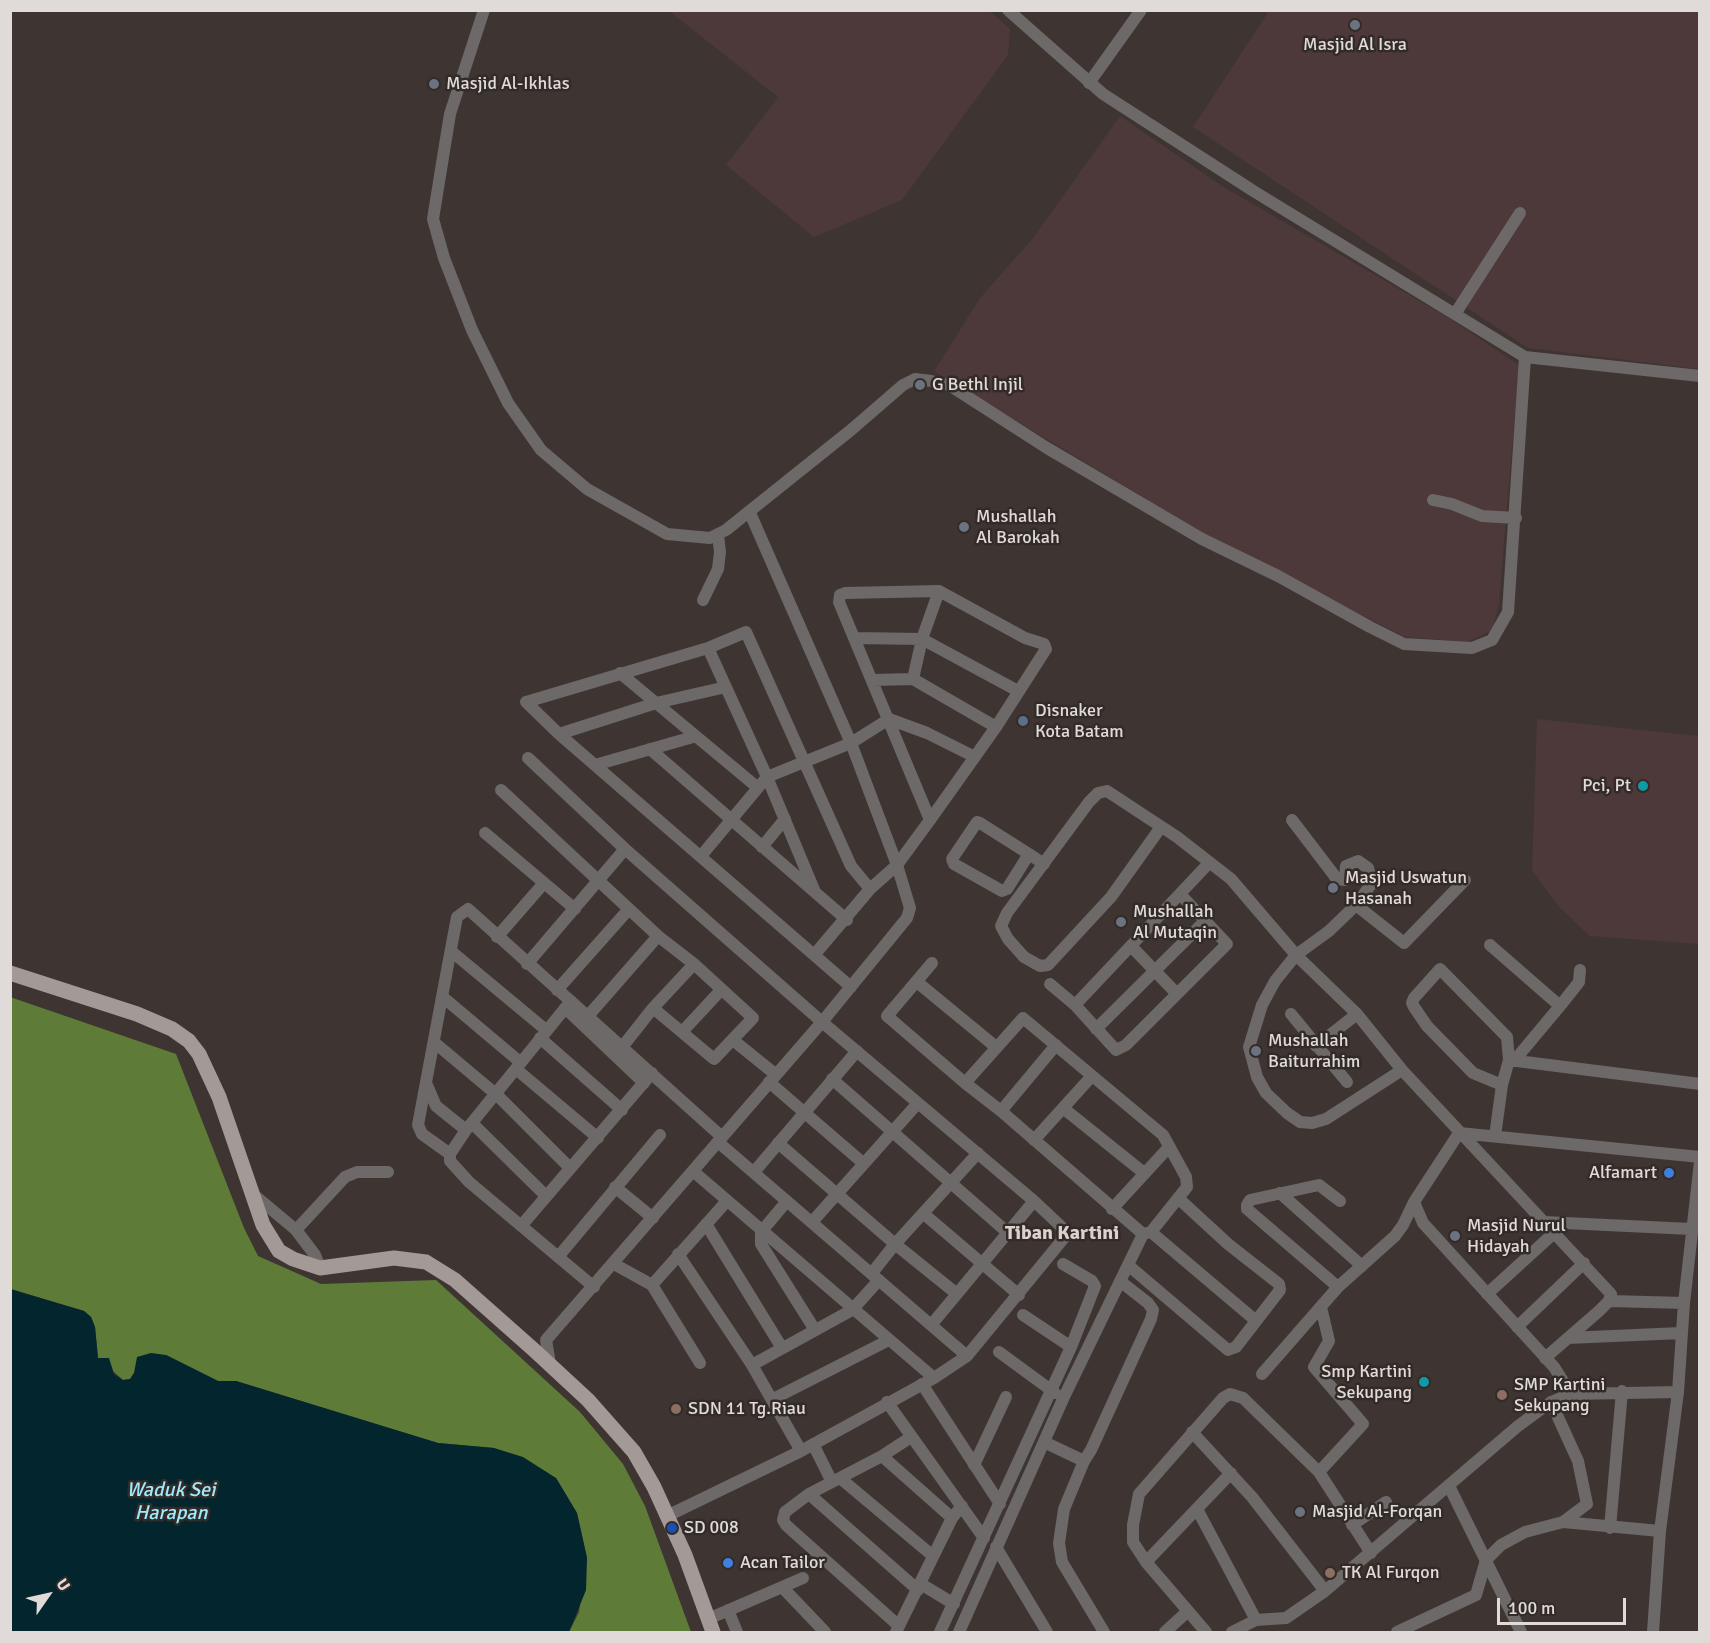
<!DOCTYPE html>
<style>
body{margin:0}
#map{position:relative;width:1710px;height:1643px;overflow:hidden;background:#3e3532;font-family:Signika,sans-serif}
canvas{display:block}
.frame{position:absolute;inset:0;border:12px solid #e0dad8;pointer-events:none}
.north{position:absolute;left:18px;top:1565px;width:60px;height:60px;-webkit-text-stroke:4px #332b28;paint-order:stroke;rotate:56deg;font-size:16px;font-weight:700;line-height:24px;text-align:center;color:#e0dad8}
.north::after{content:'';display:block;margin:auto;width:21px;height:27px;background:#e0dad8;clip-path:polygon(50% 0,100% 100%,50% 72%,0 100%)}
.scale{position:absolute;left:1497px;top:1598px;width:129px;height:27px;box-sizing:border-box;border:3px solid #e0dad8;border-top:0;padding-left:8px;font-size:18px;line-height:21px;white-space:nowrap;color:#e0dad8;-webkit-text-stroke:4px #332b28;paint-order:stroke}
</style>
<div id="map">
<canvas width="1710" height="1643"></canvas>
<div class="frame"></div>
<div class="north">U</div>
<div class="scale">100 m</div>
</div>
<script>
const context = document.querySelector('canvas').getContext('2d');
context.lineJoin = 'round';
function fillPath(path, color) { context.fillStyle = color; context.fill(path, 'evenodd'); }
const toPath = rows => new Path2D(rows.map(r => 'M' + r).join(''));
function trace(path, color, width, dash) { context.strokeStyle = color; context.lineWidth = width; context.lineCap = dash ? 'butt' : 'round'; context.setLineDash(dash || []); context.stroke(path); }
function label(font, color, halo, rows, align = 'center') {
  context.font = font + ' Signika,sans-serif'; context.lineWidth = 5; context.setLineDash([]); context.textBaseline = 'middle'; context.strokeStyle = halo; context.fillStyle = color; for (const [text, x, y, turn = 0] of rows) {
    context.save(); context.translate(x, y); context.rotate((+turn || 0) * Math.PI / 180); context.textAlign = isNaN(turn) ? turn : align; if (halo) context.strokeText(text, 0, 0); context.fillText(text, 0, 0); context.restore();
  }
}
fillPath(toPath([
 [669,11,990,11,1010,29,1008,55,902,200,814,237,726,165,778,97],
 [1269,11,1699,11,1699,369,1528,348,1193,127],
 [1120,116,1222,186,1449,318,1519,365,1499,603,1493,630,1468,642,1405,637,1202,533,934,371,980,298,1033,238],
 [1537,719,1699,736,1699,944,1590,936,1559,907,1532,870]
]), '#4d383a');
fillPath(toPath([
 [10,997,176,1054,244,1228,258,1256,321,1284,436,1280,580,1412,623,1464,645,1506,691,1632,569,1632,579,1612,587,1558,577,1513,556,1478,494,1448,438,1443,236,1381,218,1381,166,1355,134,1373,130,1379,123,1380,98,1358,95,1327,91,1317,84,1311,11,1289]
]), '#5e7c37');
fillPath(toPath([
 [10,1289,84,1311,91,1317,95,1327,98,1358,109,1358,114,1374,123,1380,130,1379,134,1373,137,1357,151,1353,166,1355,218,1381,236,1381,438,1443,494,1448,523,1457,556,1478,577,1513,587,1558,586,1590,569,1632,11,1632]
]), '#03262e');
trace(toPath([
 [484,10,450,114,433,219,444,258,472,330,508,403,541,450,587,489,667,534,710,538,726,530,851,430,903,385,915,379,931,381,949,385,1047,448,1202,539,1278,576,1370,627,1404,644,1472,648,1492,640,1508,612,1525,357],
 [1008,10,1103,94,1255,192,1525,357,1700,376],
 [1089,83,1141,10],
 [1455,314,1520,213],
 [1433,500,1452,504,1482,516,1516,518],
 [939,591,922,639,913,679,996,727],
 [703,600,718,569,720,552,718,535],
 [855,638,922,639,1018,691],
 [708,648,767,777,815,892],
 [620,673,757,787],
 [872,680,913,679],
 [559,734,656,703,726,687],
 [650,749,847,920],
 [528,758,625,849],
 [595,765,693,737],
 [501,790,658,936,694,964,753,1018,714,1059,653,1008],
 [1292,820,1337,879,1345,880,1346,866,1358,861,1368,868,1372,883,1356,905,1329,931,1296,955,1275,981,1262,1005,1249,1047,1257,1077,1266,1093,1287,1113,1300,1122,1312,1123,1326,1119,1402,1070],
 [1161,827,1111,897,1048,965,1040,966,1024,957,1008,939,1001,926,1007,913,1089,802,1098,793,1107,791,1177,837,1231,879,1296,955,1357,1014,1402,1070,1611,1294,1609,1301,1599,1311,1545,1358],
 [485,833,575,909],
 [762,847,785,819],
 [1029,854,1007,889,1002,891,954,864,952,859,977,822,980,823,1029,854,1044,864],
 [701,856,767,777,851,743,889,719,927,733,975,757],
 [1181,895,1227,944,1126,1045,1116,1050,1075,1005,1209,863],
 [1356,905,1404,943,1465,880],
 [497,937,544,883],
 [1490,945,1560,1006,1514,1061],
 [1131,946,1177,994],
 [451,951,546,1030],
 [815,954,870,889,897,865,930,820,996,727,1046,649,1044,644,1025,638,939,591,845,593,840,595,839,602,930,820],
 [932,963,887,1016,965,1083,1001,1111,1143,1234,1151,1232,1187,1187,1186,1177,1163,1135,1023,1018,965,1083],
 [527,964,625,849,822,1022,1034,1201,1068,1233,967,1356,934,1378,801,1451,667,1516],
 [917,982,996,1047],
 [1050,984,1075,1005],
 [851,987,559,734,526,702,708,648,746,632,851,866,870,889],
 [557,990,629,909],
 [444,998,520,1062],
 [571,1001,466,1130,450,1154,450,1161,469,1182,594,1287],
 [1560,1006,1579,982,1580,970],
 [565,1008,644,1083],
 [1291,1014,1347,1082],
 [588,1016,658,936],
 [1096,1029,1205,921],
 [682,1032,721,990],
 [540,1038,622,1110],
 [733,1040,775,1074],
 [435,1043,497,1095,570,1168],
 [623,1046,653,1008,694,964],
 [1316,1046,1357,1014],
 [1509,1060,1700,1084],
 [516,1069,598,1138],
 [832,1079,1007,1232],
 [769,1082,863,1163],
 [427,1085,436,1106,466,1130],
 [1063,1108,1144,1173],
 [1001,1111,1056,1045],
 [473,1124,545,1195],
 [1495,1136,1502,1085,1509,1060,1507,1037,1440,969,1414,998,1412,1003,1414,1007,1427,1026,1473,1073,1502,1085],
 [1034,1140,1091,1077],
 [718,1142,967,1356],
 [778,1143,895,1244,957,1294],
 [450,1154,422,1134,418,1125,457,917,468,909,722,1137],
 [694,1172,934,1378],
 [754,1172,857,1051],
 [615,1187,653,1218],
 [1280,1193,1362,1266],
 [253,1194,296,1230,315,1255,320,1268],
 [787,1201,761,1232,761,1244,815,1330],
 [1112,1209,1169,1147],
 [924,1214,1019,1295],
 [812,1222,918,1103],
 [1544,1222,1691,1229],
 [706,1224,782,1348],
 [521,1226,652,1073],
 [296,1230,345,1177,357,1172,388,1172],
 [1151,1232,1255,1320],
 [678,1254,752,1365,801,1451],
 [558,1257,660,1135],
 [614,1264,652,1285,700,1363],
 [1128,1265,1228,1350,1236,1347,1280,1290,1279,1284,1228,1244,1178,1198],
 [872,1273,895,1244,978,1153],
 [652,1285,726,1202],
 [1338,1287,1247,1209,1247,1205,1250,1200,1319,1185,1340,1201],
 [1487,1294,1554,1233],
 [1609,1301,1684,1303],
 [1023,1315,1071,1347],
 [932,1324,1034,1201],
 [1517,1327,1584,1263],
 [1568,1338,1681,1333],
 [999,1352,1055,1393],
 [550,1364,546,1340,822,1022,907,918,910,908,897,865,851,743,750,513],
 [752,1365,852,1310,879,1280],
 [1262,1374,1338,1287,1395,1236,1403,1225,1414,1202],
 [922,1384,1000,1504],
 [1571,1394,1554,1367,1423,1223,1414,1202,1459,1133,1700,1157],
 [773,1399,889,1340],
 [887,1402,984,1538],
 [1192,1432,1252,1497,1325,1591],
 [911,1437,882,1456,809,1494,918,1590],
 [1044,1442,1084,1461,1091,1450,1151,1319,1153,1310,1148,1303,1120,1281],
 [813,1444,832,1482],
 [882,1456,952,1518],
 [1084,1461,1064,1509,1059,1543,1062,1562,1104,1632],
 [974,1465,1006,1397],
 [1319,1472,1363,1424,1314,1367,1329,1341,1321,1307],
 [840,1478,933,1556],
 [1449,1486,1521,1632],
 [809,1494,785,1512,783,1520,786,1525,899,1626],
 [1197,1509,1256,1620],
 [1563,1522,1660,1531],
 [1352,1525,1386,1502],
 [1610,1528,1622,1391],
 [996,1547,1047,1632],
 [1146,1562,1231,1473],
 [921,1584,954,1604],
 [783,1588,825,1632],
 [728,1610,737,1632],
 [708,1619,803,1578],
 [896,1632,952,1518,962,1506],
 [940,1632,1071,1347,1095,1286,1092,1281,1063,1264],
 [959,1632,1063,1399,1143,1234],
 [1165,1632,1188,1611],
 [1206,1632,1146,1562,1133,1542,1133,1525,1139,1494,1223,1398,1230,1394,1243,1398,1319,1472,1371,1553],
 [1232,1632,1256,1620,1286,1618,1325,1591,1518,1426,1551,1402,1571,1394,1678,1392],
 [1397,1632,1476,1595,1486,1560,1501,1545,1525,1532,1563,1522,1587,1504,1578,1461,1551,1402],
 [1653,1632,1660,1531,1678,1392,1684,1303,1700,1162]
]), '#6d6968', 12);
trace(toPath([
 [10,973,137,1014,172,1029,189,1041,199,1054,219,1097,263,1225,279,1251,293,1259,320,1268,394,1258,426,1262,455,1280,534,1350,588,1400,634,1452,654,1487,685,1555,713,1632]
]), '#a39997', 15);
for (const [x, y, r, color] of [
 [1355,25,6,"#6b7280"],
 [434,84,6,"#6b7280"],
 [920,385,6,"#6b7280"],
 [964,527,6,"#6b7280"],
 [1023,721,6,"#5c6f8a"],
 [1643,786,6,"#0f9aa8"],
 [1333,888,6,"#6b7280"],
 [1121,922,6,"#6b7280"],
 [1256,1051,6,"#6b7280"],
 [1669,1173,6,"#3f7fe0"],
 [1455,1236,6,"#6b7280"],
 [1424,1382,6,"#0f9aa8"],
 [1502,1395,6,"#8d6e63"],
 [676,1409,6,"#8d6e63"],
 [1300,1512,6,"#6b7280"],
 [672,1528,6,"#1a4fb4"],
 [728,1563,6,"#3f7fe0"],
 [1330,1573,6,"#8d6e63"]
]) { const dot = new Path2D(); dot.arc(x, y, r, 0, 2 * Math.PI); context.fillStyle = color; context.fill(dot); trace(dot, '#332b28', 2); }
label('18px', '#e0dad8', '#332b28', [
 ["Masjid Al Isra",1355,45,"center"],
 ["Masjid Al-Ikhlas",446,84],
 ["G Bethl Injil",932,385],
 ["Mushallah",976,517],
 ["Al Barokah",976,538],
 ["Disnaker",1035,711],
 ["Kota Batam",1035,732],
 ["Pci, Pt",1631,786,"right"],
 ["Masjid Uswatun",1345,878],
 ["Hasanah",1345,899],
 ["Mushallah",1133,912],
 ["Al Mutaqin",1133,933],
 ["Mushallah",1268,1041],
 ["Baiturrahim",1268,1062],
 ["Alfamart",1657,1173,"right"],
 ["Masjid Nurul",1467,1226],
 ["Hidayah",1467,1247],
 ["Smp Kartini",1412,1372,"right"],
 ["Sekupang",1412,1393,"right"],
 ["SMP Kartini",1514,1385],
 ["Sekupang",1514,1406],
 ["SDN 11 Tg.Riau",688,1409],
 ["Masjid Al-Forqan",1312,1512],
 ["SD 008",684,1528],
 ["Acan Tailor",740,1563],
 ["TK Al Furqon",1342,1573]
], 'left');
label('bold 20px', '#ddd1cd', '#332b28', [
 ["Tiban Kartini",1062,1234]
]);
label('italic 20px', '#9deafd', '#332b28', [
 ["Waduk Sei",171,1491],
 ["Harapan",171,1514]
]);
</script>
